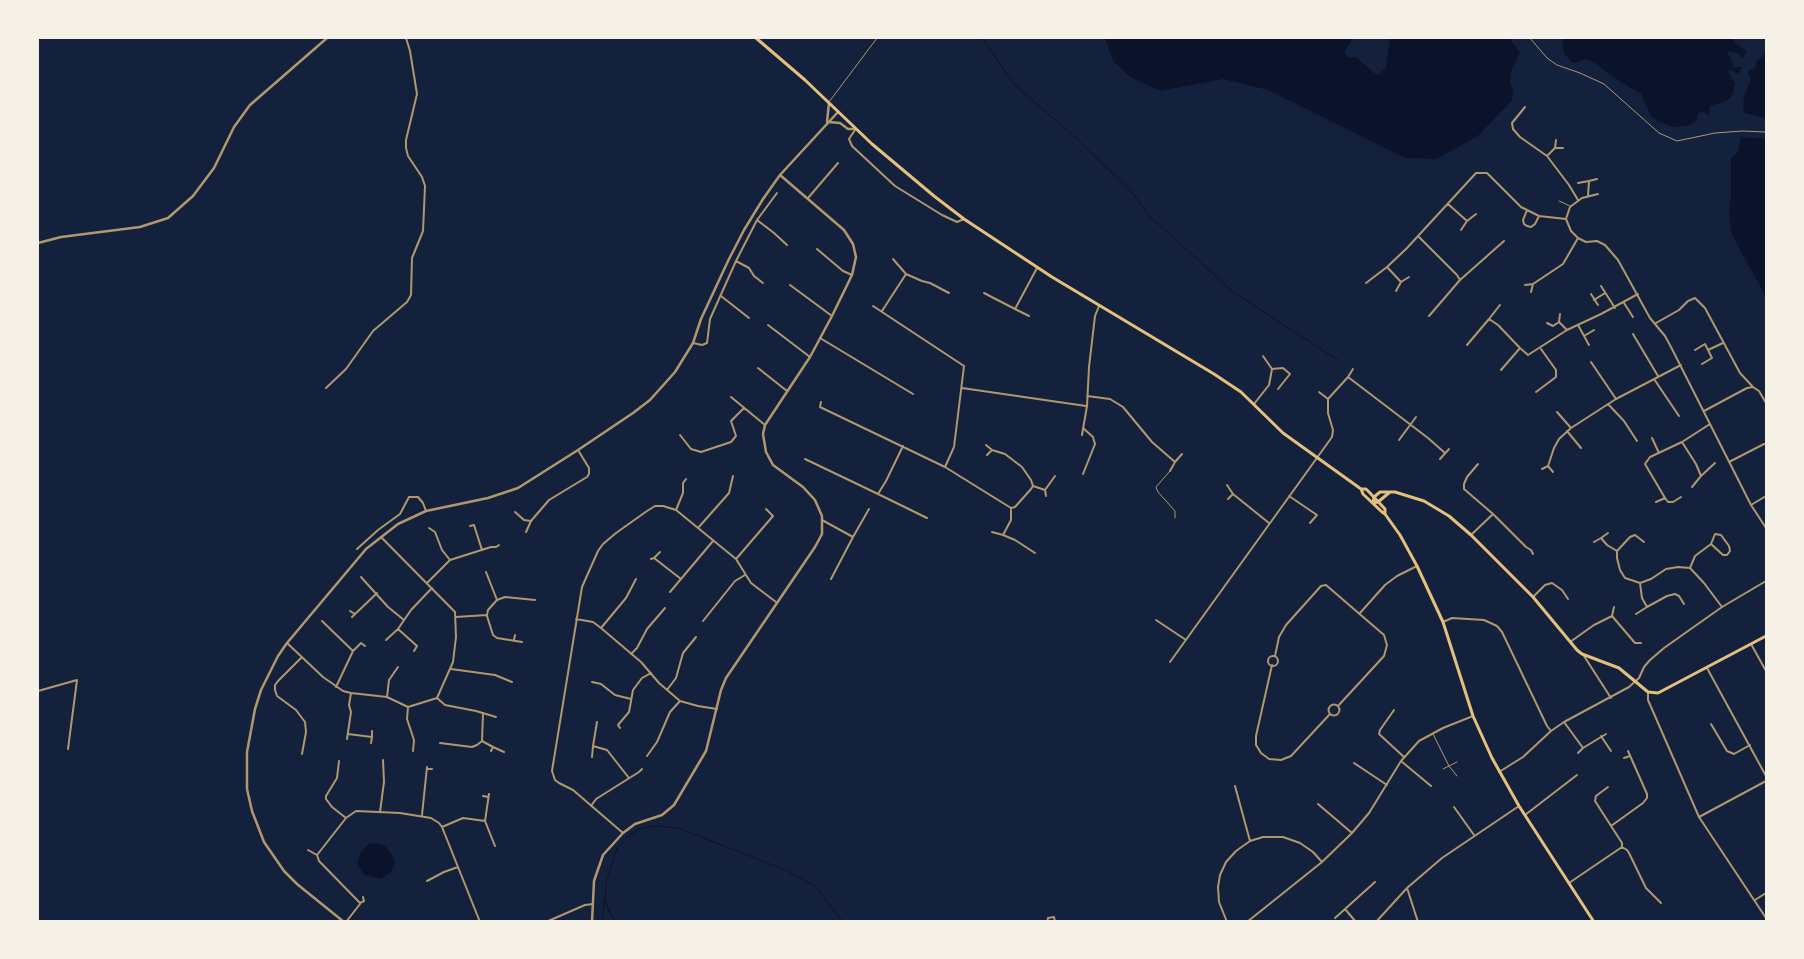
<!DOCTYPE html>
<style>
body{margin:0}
#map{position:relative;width:1804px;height:959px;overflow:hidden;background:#14213d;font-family:Signika,sans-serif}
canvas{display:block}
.frame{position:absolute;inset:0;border:39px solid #f6f1e7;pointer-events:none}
</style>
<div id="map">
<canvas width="1804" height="959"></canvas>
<div class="frame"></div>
</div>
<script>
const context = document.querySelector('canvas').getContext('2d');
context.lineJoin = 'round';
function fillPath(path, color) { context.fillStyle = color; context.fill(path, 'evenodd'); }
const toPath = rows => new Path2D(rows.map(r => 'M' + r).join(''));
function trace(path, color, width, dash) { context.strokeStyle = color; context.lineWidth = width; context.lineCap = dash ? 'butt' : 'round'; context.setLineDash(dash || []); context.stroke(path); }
fillPath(toPath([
 [1105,38,1353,38,1344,53,1348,57,1356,57,1374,73,1378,75,1386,68,1390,38,1509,38,1520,53,1511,71,1510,83,1514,91,1512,100,1478,136,1436,159,1405,158,1268,90,1223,79,1160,91,1130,77,1113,61],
 [1563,38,1729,38,1734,40,1736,44,1747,51,1742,59,1739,54,1728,51,1727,52,1732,60,1733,67,1742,67,1738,74,1730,70,1728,72,1735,84,1732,96,1727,101,1710,106,1709,116,1704,112,1701,112,1697,115,1697,120,1690,125,1673,127,1658,121,1651,116,1641,94,1611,76,1598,65,1586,59,1575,63,1571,62,1564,53,1562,42],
 [1765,51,1766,51,1766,118,1744,113,1743,106,1744,96,1751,79,1748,73,1749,70,1755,68,1757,61,1764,55],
 [1741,137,1766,139,1766,297,1732,235,1729,213,1731,198,1731,160,1732,157,1738,152],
 [372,843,380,844,386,847,392,855,395,863,391,872,381,879,364,875,357,864,360,853,367,845]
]), '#0b132b');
trace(toPath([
 [982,38,1014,84,1076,138,1132,192,1150,217,1195,257,1233,292,1338,360],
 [602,922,605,900],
 [616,922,609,912,605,899,606,884,617,848,631,834,642,828,656,826,678,828,788,871,816,887,843,922]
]), '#0b132b', 1);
trace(toPath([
 [1530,38,1547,58,1557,65,1580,73,1604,84,1659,133,1677,141,1715,133,1742,131,1766,132],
 [829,102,877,38],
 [1559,201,1570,206],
 [1170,471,1156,487,1158,492,1175,511,1175,518],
 [1433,734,1449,766,1457,776],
 [1443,769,1457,762]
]), '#b1986c', 1);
trace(toPath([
 [1525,107,1512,123,1513,129,1520,137,1547,156,1569,185,1578,200],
 [855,130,849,139,852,146,895,186,942,215,957,222,964,219],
 [1555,148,1556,140],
 [1547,156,1555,148,1563,148],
 [1589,181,1597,179],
 [1578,183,1589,181,1588,196],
 [1598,194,1582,198,1570,207,1566,219,1571,231,1578,238,1586,242,1597,241,1605,245,1618,260,1650,318,1665,336,1671,347,1751,505,1766,528],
 [808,198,838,163],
 [1448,204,1467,221,1461,230],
 [1527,210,1523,220,1524,224,1527,226,1531,227,1535,224,1539,216],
 [757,220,774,233,787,245],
 [1467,221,1476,214],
 [1418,236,1457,275,1460,280,1429,316],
 [817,249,843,271,852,275],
 [736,261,749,268,754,276,763,283],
 [1387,267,1401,282,1396,291],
 [906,274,922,281,930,283,949,293],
 [1460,280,1504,241],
 [1401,282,1409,277],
 [1366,283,1387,267,1407,248,1476,173,1487,173,1521,207,1539,216,1566,219],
 [790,285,832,316],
 [1525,285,1533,284,1563,264,1578,238],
 [1601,286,1615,308],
 [1531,292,1533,284],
 [984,293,1015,309,1037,268],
 [1591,294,1598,305],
 [721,296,749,318],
 [1594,300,1605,293],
 [1624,303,1633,317],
 [1015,309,1029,316],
 [882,311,906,274,893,259],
 [1489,319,1500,305],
 [1559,322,1560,314],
 [1547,323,1553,326,1559,322,1567,330],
 [1656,323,1679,310,1688,301,1695,298,1705,308,1740,373,1753,387],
 [768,325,810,357],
 [1578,325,1589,345],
 [1633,334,1658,376],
 [1584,336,1594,330],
 [820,338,913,394],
 [693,343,702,345,707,343,710,319,736,261,757,220,777,193],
 [1467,345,1489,319,1498,325,1520,348,1528,355,1567,330,1601,314,1638,294],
 [1695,350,1705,344,1708,350,1723,343],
 [1591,362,1616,399],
 [1702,364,1712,358,1708,350],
 [758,368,787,391],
 [1272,369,1283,368,1290,374,1278,389],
 [1501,370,1520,348],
 [1348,377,1353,369],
 [1654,379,1679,416],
 [326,388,346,369,373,331,407,302,411,295,412,258,423,231,425,186,422,177,408,156,406,148,406,140,417,94,410,51,406,38],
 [962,388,1086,406],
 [1319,392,1328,399],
 [1536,392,1556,377,1556,370,1541,349],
 [1087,396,1110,399,1123,407,1152,442,1175,462,1170,471],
 [731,397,765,425],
 [821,402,820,407,945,467,954,447,964,366,873,306],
 [1254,404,1269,385,1270,380,1272,369,1263,356],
 [1608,404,1624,421,1637,441],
 [1704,411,1747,388,1753,387,1759,391,1766,403],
 [1557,412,1571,428],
 [1567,431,1581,448],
 [680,435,691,449,701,452,731,442,736,436,731,421,744,408],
 [1082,435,1087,406,1089,367,1095,316,1099,306],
 [1652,438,1659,453],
 [1399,440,1416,417],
 [1682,442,1696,464,1701,476,1692,487],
 [986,445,992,450,1005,454,1022,467,1031,480,1033,486,1031,489,1015,507,1011,508],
 [903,446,886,481,878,494,927,518],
 [987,455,992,450],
 [805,459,878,494],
 [1440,459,1449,449],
 [1175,462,1182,454],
 [1729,462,1764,444,1766,444],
 [945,467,1011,508],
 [1542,469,1548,466],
 [1553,472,1548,466,1554,448,1559,439,1571,428,1616,399,1681,365],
 [1083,474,1095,444,1093,437,1083,428],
 [1701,476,1715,463],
 [1227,485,1233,494,1269,523],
 [1033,486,1045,490,1055,476],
 [1045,490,1046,496],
 [1289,496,1317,515,1310,523],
 [1665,498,1668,502,1673,502,1681,497],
 [1228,499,1233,494],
 [1656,502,1665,498,1645,464,1650,457,1682,442,1710,424],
 [1751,505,1766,496],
 [1011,508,1011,520,1003,535,1015,540,1035,553],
 [676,510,683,493,683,483,686,479],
 [515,512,524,520,531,521],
 [1493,514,1526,547,1531,550,1533,554],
 [822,520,853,537,831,579],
 [470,526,474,525,482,550],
 [429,528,435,532,442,550,450,560],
 [698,528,729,493,733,476],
 [526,532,531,521,549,500,587,477,589,474,589,468,578,450],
 [992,532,1003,535],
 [1608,533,1601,538,1607,545,1617,551],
 [1471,535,1493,514,1464,489,1464,484,1467,477,1478,464],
 [853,537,869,509],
 [1594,542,1601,538],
 [357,549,378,530,400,514,409,497,418,497,423,503,426,511],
 [1617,551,1617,558,1620,570,1625,578,1640,583,1651,579,1666,569,1678,567,1690,568,1704,583,1722,607],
 [1617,551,1630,537,1635,535,1644,542],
 [654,558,660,552],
 [651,559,654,558,681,579],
 [736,559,773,516,766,509],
 [1690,568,1695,556,1711,544,1715,534,1721,535,1729,546,1730,551,1727,555,1723,555,1711,544],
 [486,572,497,600],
 [361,577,388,607,404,620],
 [427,583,450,560,491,547,496,547,499,545],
 [1640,583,1642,598,1647,607,1667,596,1675,594,1679,596,1684,604],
 [670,592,713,541],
 [1533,597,1545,585,1552,583,1562,590,1568,599],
 [350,611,355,614],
 [1360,613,1385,585,1397,576,1417,566],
 [1636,614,1647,607],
 [487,616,493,635,497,638,522,642],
 [1612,616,1614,607],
 [352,617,377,593],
 [456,617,487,615,488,610,497,600,505,597,535,600],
 [576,619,593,622,601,628,641,662,659,683,680,701,698,706,717,709],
 [1156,620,1186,640],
 [322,621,353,651,336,687],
 [703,621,735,581,745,575],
 [1443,622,1452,618,1484,620,1497,626,1502,632,1547,726,1551,731],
 [601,628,626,598,636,579],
 [398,629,417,646,414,651],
 [386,640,398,629,411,610,432,588],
 [514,640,515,635],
 [1570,642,1594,625,1612,616,1635,643,1641,643],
 [287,643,323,677,343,691,351,693,387,697,408,707,437,698,453,662,456,637,455,612,381,537],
 [1751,644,1766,671],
 [353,651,361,643,365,646],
 [631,654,637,648,647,629,665,608],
 [1275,656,1279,637,1286,625,1321,586,1326,585,1384,635,1387,645,1384,656,1338,706],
 [1584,656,1611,698],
 '1268 661a5 5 0 1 1 10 0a5 5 0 1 1-10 0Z',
 [302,657,278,681,275,685,275,690,277,696,296,710,305,722,306,732,302,754],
 [1170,662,1332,437,1333,430,1328,413,1328,399,1348,377,1428,438,1445,453],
 [1272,665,1256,736,1256,745,1261,753,1269,759,1281,760,1291,756,1330,714],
 [1707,668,1766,776],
 [451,669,495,675,512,682],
 [592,682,601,684,615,695,631,699],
 [667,690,676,678,683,653,696,637],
 [38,691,77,680,68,749],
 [1648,692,1648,700,1699,817,1766,918],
 [387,697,389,680,398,667],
 [437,698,445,705,476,711,496,717],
 '1328.5 710a5.5 5.5 0 1 1 11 0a5.5 5.5 0 1 1-11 0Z',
 [408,707,407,719,414,740,413,751],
 [1394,710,1380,730,1379,734,1404,757],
 [597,722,593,746,607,750,629,778],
 [1564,722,1583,748,1578,753],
 [1711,724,1727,751,1734,754,1750,745],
 [620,728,618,725,629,712,633,690,642,678,651,673],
 [348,734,372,737,372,731],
 [1601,736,1611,751],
 [347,739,351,712,349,705,351,693],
 [482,741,493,747,491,751],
 [371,743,372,737],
 [440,743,472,747,477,745,482,741,483,713],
 [493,747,504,752],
 [1583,748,1606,734],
 [647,756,657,742,670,712,680,701],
 [592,757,593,746],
 [1624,758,1630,756],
 [339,761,337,778,326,796,326,799,332,807,346,818],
 [1401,761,1431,786],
 [1354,763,1387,785],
 [427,769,432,769],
 [1499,772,1523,757,1551,731,1564,722,1629,687,1639,678,1644,667,1650,660,1664,648,1722,607,1766,581],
 [1235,786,1250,841],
 [483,796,488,797],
 [1318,804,1352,833],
 [591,806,596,799,639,772,642,769],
 [1454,807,1474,835],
 [380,812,384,782,383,760],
 [422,815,427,767],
 [1525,815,1577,775],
 [1699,817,1766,781],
 [485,821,489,794],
 [1611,826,1643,803,1647,798,1647,794,1628,751],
 [442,827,463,818,485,821,495,846],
 [623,833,573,790,559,783,555,780,552,771,582,587,598,551,603,544,616,533,647,511,655,506,663,506,676,510,736,559,751,583,776,602],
 [1622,847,1627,850,1629,853,1646,888,1661,903],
 [308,850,317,855,319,861,360,903,364,901,363,897],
 [317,855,346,818,356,811,400,813,431,818,439,823,442,827,480,922],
 [427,881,444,872,458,867],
 [1569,883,1622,847,1622,843,1595,801,1596,796,1608,787],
 [1407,888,1418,922],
 [1755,900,1766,893],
 [1345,909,1375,882],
 [1335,918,1345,909,1356,922],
 [346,922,360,904],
 [546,922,585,905,593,904],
 [1047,922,1048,918,1054,917,1055,922],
 [1227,922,1219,902,1218,887,1220,875,1226,862,1236,851,1250,841,1263,837,1283,837,1300,843,1313,852,1322,862],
 [1247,922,1322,862,1352,833,1369,813,1401,761,1419,741,1443,728,1473,716],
 [1376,922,1407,888,1442,858,1519,806]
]), '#b1986c', 2);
trace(toPath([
 [827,122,829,103],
 [829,122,840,123,848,129,855,129],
 [38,243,61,237,140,227,168,218,193,196,214,168,234,127,250,105,327,38],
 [344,922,297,884,284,871,264,842,252,811,247,789,247,752,255,709,261,690,278,656,287,643,366,549,398,524,426,511,488,498,518,488,578,450,633,413,650,400,675,372,693,343,701,319,728,261,744,230,763,199,780,175,838,112],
 [592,922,594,881,603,855,623,833,635,824,662,815,674,805,706,751,721,690,726,678,815,547,822,534,822,516,815,500,803,487,773,465,766,452,763,434,765,425,810,357,832,316,852,275,856,257,853,244,844,230,780,175]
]), '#b1986c', 2.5);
trace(toPath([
 [1373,503,1374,497,1380,492,1395,492,1424,501,1449,516,1471,535,1533,597,1577,650,1582,654,1619,668,1648,692,1658,693,1766,636],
 [1373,503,1378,502,1390,492]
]), '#e5c07b', 3);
trace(toPath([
 [756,38,805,80,872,144,934,196,964,219,1052,277,1214,374,1241,392,1283,433,1361,489,1363,494,1382,512,1385,514,1400,535,1417,566,1443,622,1473,716,1492,758,1519,806,1594,922],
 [1361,489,1366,489,1370,493,1385,509,1385,514]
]), '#e5c07b', 3);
</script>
